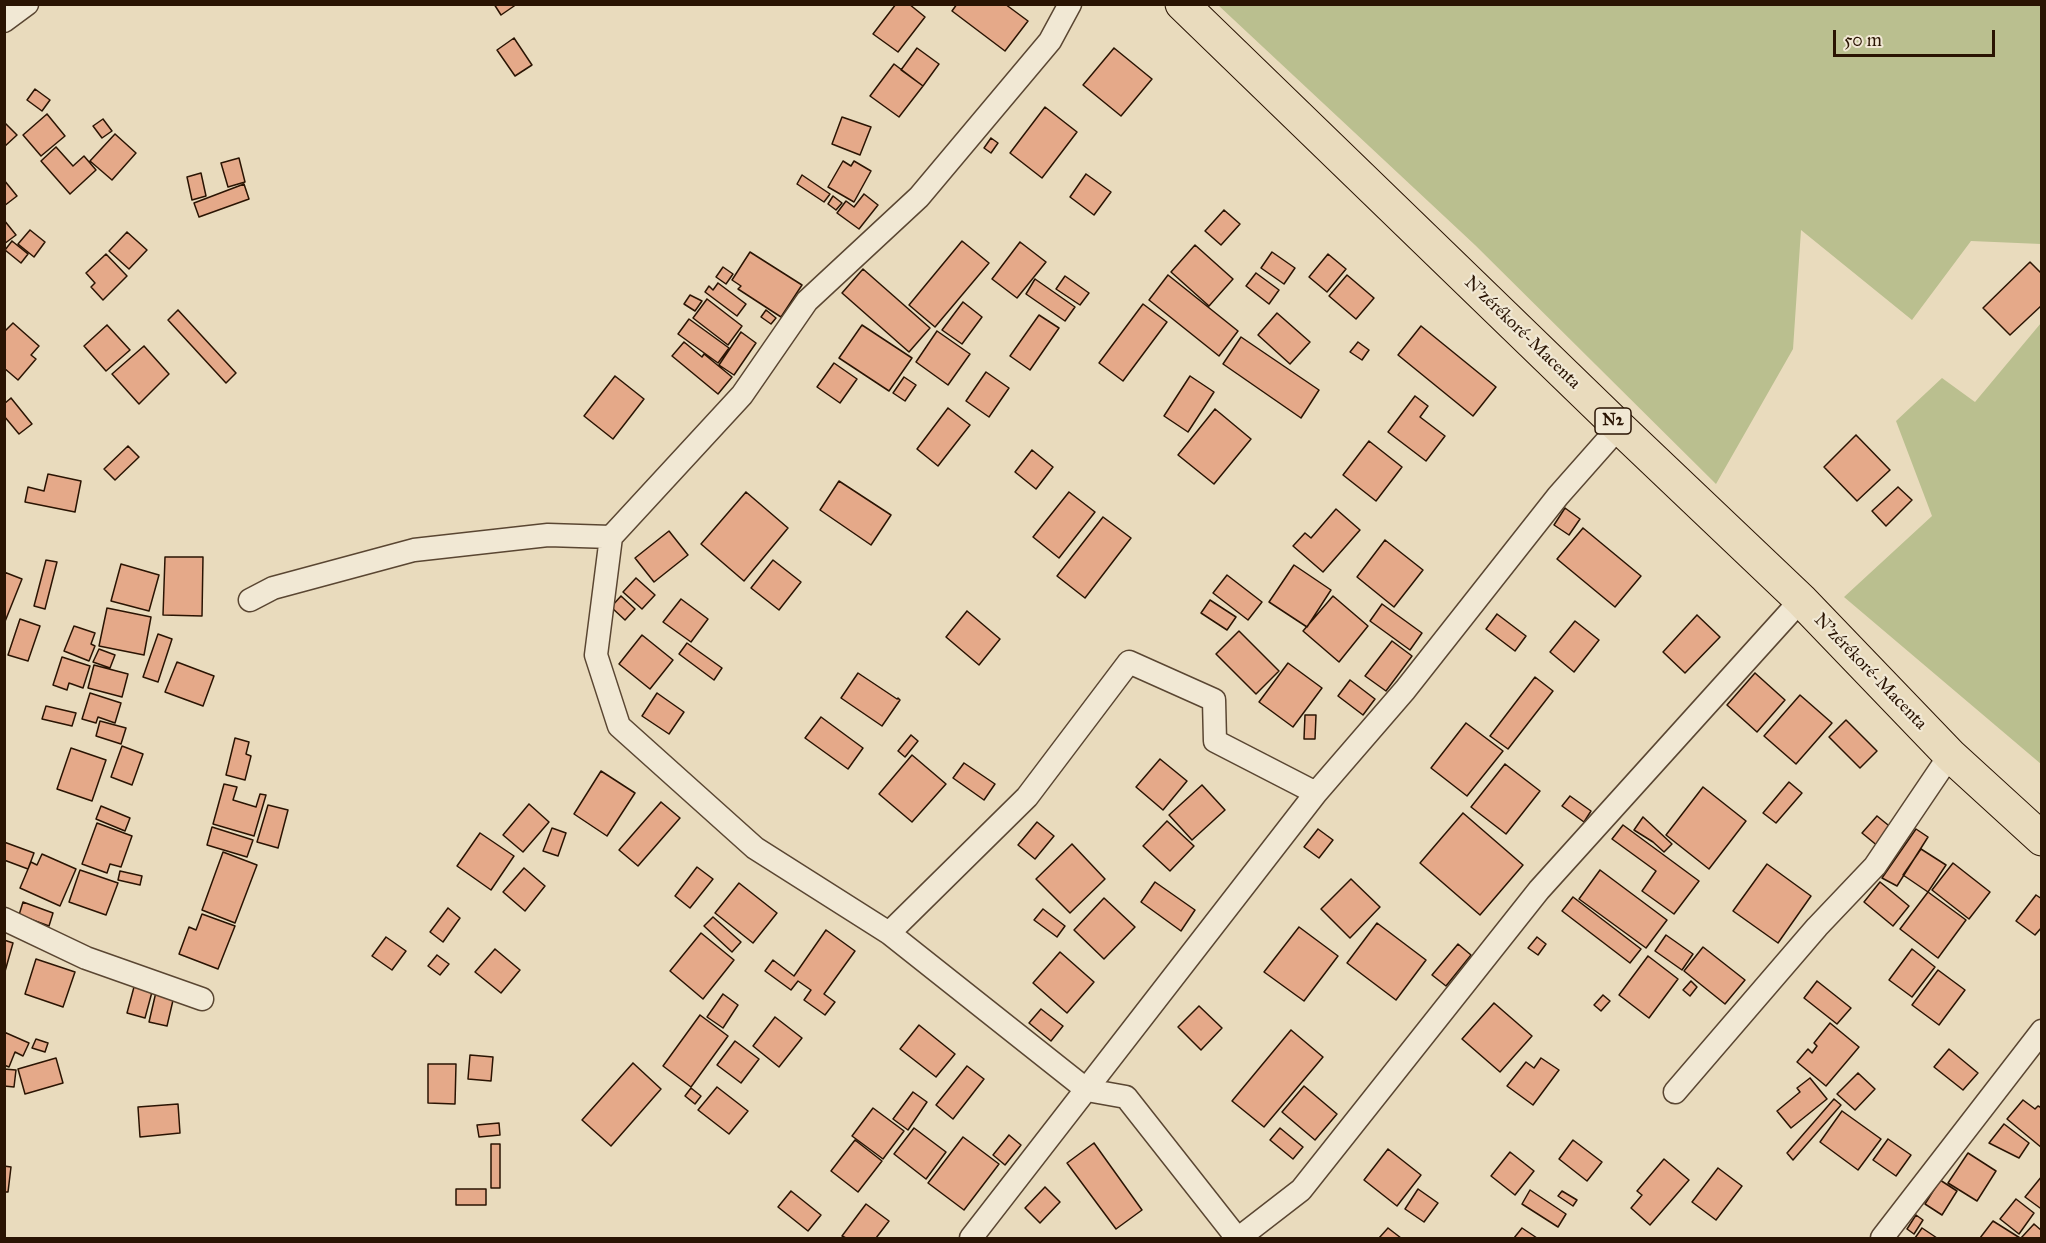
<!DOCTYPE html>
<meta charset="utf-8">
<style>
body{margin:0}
#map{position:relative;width:2046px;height:1243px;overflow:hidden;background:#e9dbbd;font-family:"IM FELL Great Primer",serif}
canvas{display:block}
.frame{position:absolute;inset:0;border:6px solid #2a1403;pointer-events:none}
.scale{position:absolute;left:1833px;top:30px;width:162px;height:27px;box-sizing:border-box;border:3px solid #2a1403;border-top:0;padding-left:8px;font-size:18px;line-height:21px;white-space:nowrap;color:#2a1403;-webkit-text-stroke:4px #f1e8d4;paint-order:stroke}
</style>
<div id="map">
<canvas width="2046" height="1243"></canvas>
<div class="frame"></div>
<div class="scale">50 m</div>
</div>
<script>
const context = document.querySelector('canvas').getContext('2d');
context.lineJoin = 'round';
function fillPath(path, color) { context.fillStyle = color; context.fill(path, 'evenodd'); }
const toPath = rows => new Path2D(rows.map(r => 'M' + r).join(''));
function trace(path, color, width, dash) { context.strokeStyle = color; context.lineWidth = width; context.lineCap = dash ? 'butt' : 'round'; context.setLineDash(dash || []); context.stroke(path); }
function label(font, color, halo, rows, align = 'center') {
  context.font = font + ' "IM FELL Great Primer",serif'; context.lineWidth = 4.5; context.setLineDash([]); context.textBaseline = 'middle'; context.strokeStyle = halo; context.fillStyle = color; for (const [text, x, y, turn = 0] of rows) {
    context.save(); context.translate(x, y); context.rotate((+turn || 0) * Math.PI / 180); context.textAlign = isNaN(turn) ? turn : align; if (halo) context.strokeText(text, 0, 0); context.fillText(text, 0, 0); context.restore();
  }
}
fillPath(toPath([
 [1218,5,2041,5,2041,244,1971,241,1912,320,1801,230,1793,349,1716,484,1475,245],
 [2041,323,2041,764,1844,597,1932,516,1896,421,1942,378,1975,402]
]), '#babf8f');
const building = toPath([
 [494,4,517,4,501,15,494,4],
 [896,4,909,4,925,17,898,52,873,34,896,4],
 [957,4,1005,4,1028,21,1005,51,952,11,957,4],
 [514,38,532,65,515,76,497,50,514,38],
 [917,48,939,64,923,86,901,70,917,48],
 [1114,48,1152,79,1121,116,1083,85,1114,48],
 [894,64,923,86,899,117,870,96,894,64],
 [35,89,50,100,42,111,27,100,35,89],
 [1045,107,1077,132,1042,178,1010,153,1045,107],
 [47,114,65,136,41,156,23,135,47,114],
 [842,117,871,127,860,155,832,144,842,117],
 [103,119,112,131,102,138,93,126,103,119],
 [4,122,17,135,4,147,4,122],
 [115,134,136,153,112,180,90,161,115,134],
 [991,138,998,143,991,153,984,148,991,138],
 [56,147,73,166,84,156,96,170,70,194,41,161,56,147],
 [239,158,245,182,228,187,221,163,239,158],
 [843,161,851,166,854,161,871,171,854,202,828,187,843,161],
 [201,173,206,196,192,200,187,177,201,173],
 [1086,174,1111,192,1094,215,1070,197,1086,174],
 [802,175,830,194,824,202,797,184,802,175],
 [4,180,17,196,4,206,4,180],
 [244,184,249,199,199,217,194,203,244,184],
 [864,194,878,205,859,229,837,213,846,201,854,207,864,194],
 [833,196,842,203,836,210,828,204,833,196],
 [1224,210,1240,224,1221,245,1205,231,1224,210],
 [4,220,16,235,4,244,4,220],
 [30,230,45,242,34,257,18,244,30,230],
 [127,232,147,250,129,269,109,251,127,232],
 [12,241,28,254,21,263,5,250,12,241],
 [962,241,989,263,935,327,909,305,962,241],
 [1020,242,1046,262,1017,298,992,279,1020,242],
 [1195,245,1233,279,1209,306,1171,272,1195,245],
 [750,252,802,285,781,317,738,289,741,286,732,280,750,252],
 [1272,252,1295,268,1284,284,1261,268,1272,252],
 [106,254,127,276,103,300,91,287,95,283,86,273,106,254],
 [1328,254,1346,269,1327,292,1309,277,1328,254],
 [2030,262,2042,274,2042,305,2010,335,1983,308,2030,262],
 [723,267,733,274,726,284,716,277,723,267],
 [863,269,930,328,909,352,842,293,863,269],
 [1256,273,1279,290,1269,304,1246,286,1256,273],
 [1168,275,1238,331,1219,356,1149,300,1168,275],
 [1347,275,1374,298,1356,319,1329,296,1347,275],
 [1065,276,1089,293,1080,305,1056,289,1065,276],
 [1035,279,1075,307,1065,321,1026,294,1035,279],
 [718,283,746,304,737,316,705,292,709,286,713,290,718,283],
 [690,295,702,301,695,311,684,304,690,295],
 [707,299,742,326,728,345,693,318,707,299],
 [963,302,982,317,962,344,942,330,963,302],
 [1143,304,1167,322,1123,381,1099,363,1143,304],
 [178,310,236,373,226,383,168,320,178,310],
 [766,310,776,318,771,324,761,317,766,310],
 [1277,313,1310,342,1290,364,1258,335,1277,313],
 [1039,315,1059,328,1030,370,1010,356,1039,315],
 [689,319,729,348,718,363,678,334,689,319],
 [13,323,39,346,31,355,36,359,18,380,4,368,4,332,13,323],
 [107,325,130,350,106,371,84,346,107,325],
 [862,325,912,358,889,391,839,358,862,325],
 [1421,326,1496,387,1473,416,1398,355,1421,326],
 [937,331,970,354,948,385,916,362,937,331],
 [741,332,756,343,734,375,719,365,741,332],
 [1241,337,1319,390,1301,418,1223,364,1241,337],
 [684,342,702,357,704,354,732,377,718,394,672,356,684,342],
 [1358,342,1369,350,1362,360,1350,352,1358,342],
 [144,346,169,374,139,404,112,374,144,346],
 [834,363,857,379,840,403,817,387,834,363],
 [986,372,1009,388,989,417,966,401,986,372],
 [615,376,644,399,613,439,584,416,615,376],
 [1190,376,1214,392,1188,432,1164,416,1190,376],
 [904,377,916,385,905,401,893,393,904,377],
 [1415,396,1428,406,1420,417,1445,436,1426,461,1388,432,1415,396],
 [11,398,32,424,19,434,4,416,4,404,11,398],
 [948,408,970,425,938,466,917,449,948,408],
 [1215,409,1251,439,1214,484,1178,455,1215,409],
 [1856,435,1890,470,1857,501,1824,467,1856,435],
 [1369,441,1402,467,1376,501,1343,475,1369,441],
 [128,446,139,457,115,480,104,469,128,446],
 [1032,450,1053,467,1036,489,1015,472,1032,450],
 [48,474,81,481,75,512,25,502,28,487,44,491,48,474],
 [839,481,891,515,871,545,820,510,839,481],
 [1898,487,1912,500,1886,526,1872,511,1898,487],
 [746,492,788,528,744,581,701,544,746,492],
 [1069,492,1095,512,1059,558,1033,537,1069,492],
 [1565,508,1580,519,1569,535,1554,525,1565,508],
 [1336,509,1360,530,1323,572,1293,546,1305,533,1311,538,1336,509],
 [1103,517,1131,538,1085,598,1057,576,1103,517],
 [1583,528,1641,576,1615,607,1557,559,1583,528],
 [669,531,688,555,654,582,635,558,669,531],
 [1385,540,1423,570,1394,607,1357,577,1385,540],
 [165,557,203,557,202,616,163,615,165,557],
 [46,560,57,562,45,609,34,606,46,560],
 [773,560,801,582,779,610,751,588,773,560],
 [121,564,159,575,149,611,111,601,121,564],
 [1294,565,1331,590,1307,627,1269,602,1294,565],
 [4,572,22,579,4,624,4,572],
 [1227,575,1262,602,1248,620,1213,593,1227,575],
 [636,578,655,595,642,609,623,592,636,578],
 [621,596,635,609,625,620,611,607,621,596],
 [1333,596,1368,626,1339,662,1303,631,1333,596],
 [681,599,708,619,691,642,663,622,681,599],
 [1210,600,1236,617,1227,630,1201,613,1210,600],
 [1382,604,1422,633,1410,650,1370,621,1382,604],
 [107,608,151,617,144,655,99,646,107,608],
 [967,611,1000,639,979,665,946,637,967,611],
 [1497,614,1526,636,1515,651,1486,629,1497,614],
 [1697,615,1720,637,1685,673,1663,652,1697,615],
 [20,619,40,626,28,661,8,655,20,619],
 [1575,621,1599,640,1574,672,1550,652,1575,621],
 [74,626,95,633,91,644,95,646,89,661,64,651,74,626],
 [1239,631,1279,671,1256,694,1216,654,1239,631],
 [158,634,172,639,158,682,143,677,158,634],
 [642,635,673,660,650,689,619,664,642,635],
 [1392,641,1412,656,1386,691,1365,676,1392,641],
 [687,643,722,668,714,680,679,654,687,643],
 [99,649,115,655,110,668,93,662,99,649],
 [62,657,90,666,83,688,69,683,67,690,53,685,62,657],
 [177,662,214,676,203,706,165,692,177,662],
 [1288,663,1322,688,1293,727,1259,702,1288,663],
 [94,665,128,674,122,697,88,688,94,665],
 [858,673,897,699,898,698,900,700,882,726,841,698,858,673],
 [1755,673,1785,700,1757,732,1727,705,1755,673],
 [1535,677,1553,691,1508,749,1490,736,1535,677],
 [1350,680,1375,699,1363,715,1338,696,1350,680],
 [90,693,121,703,115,723,98,717,96,723,82,719,90,693],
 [657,693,684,712,669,734,642,716,657,693],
 [1800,695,1832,723,1796,764,1764,736,1800,695],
 [46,706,76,713,72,726,42,719,46,706],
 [1305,715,1316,715,1315,739,1304,739,1305,715],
 [821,717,863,748,848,769,805,738,821,717],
 [1846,720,1877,751,1860,768,1829,737,1846,720],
 [100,721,126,728,121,744,96,736,100,721],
 [1466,723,1503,751,1467,796,1431,768,1466,723],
 [911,735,918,741,905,757,898,751,911,735],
 [235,738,249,742,246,754,251,756,245,780,226,775,235,738],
 [122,746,143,754,132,785,111,777,122,746],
 [71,748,106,760,92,801,57,789,71,748],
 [912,755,946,784,912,822,879,794,912,755],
 [1160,759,1187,781,1163,810,1136,787,1160,759],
 [964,763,995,784,984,800,953,778,964,763],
 [1505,764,1540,791,1506,834,1471,807,1505,764],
 [601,771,635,793,607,836,574,814,601,771],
 [1789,782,1802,793,1776,823,1763,813,1789,782],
 [224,784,237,787,233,800,256,807,260,794,266,795,254,836,213,824,224,784],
 [1202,785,1225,810,1192,840,1169,815,1202,785],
 [1703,787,1746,821,1709,869,1666,835,1703,787],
 [1570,796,1591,811,1584,822,1562,806,1570,796],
 [661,802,680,818,638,866,619,850,661,802],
 [529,804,549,822,523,852,503,835,529,804],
 [268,805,288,810,278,848,257,842,268,805],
 [101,806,130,818,125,831,96,819,101,806],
 [1463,813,1523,865,1480,915,1420,863,1463,813],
 [1877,816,1893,829,1879,847,1862,833,1877,816],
 [1643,817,1672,844,1664,852,1653,842,1634,830,1643,817],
 [1167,821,1194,846,1170,871,1143,846,1167,821],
 [1037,822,1054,836,1035,859,1018,845,1037,822],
 [97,823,132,836,121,867,110,864,107,873,82,864,97,823],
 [1623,825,1699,881,1674,914,1642,891,1656,871,1612,839,1623,825],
 [212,827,253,840,247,857,207,845,212,827],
 [552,828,566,833,558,856,543,851,552,828],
 [1318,829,1333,840,1319,858,1304,847,1318,829],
 [1916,829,1928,837,1897,886,1882,878,1916,829],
 [480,833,514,856,491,890,457,866,480,833],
 [4,842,34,853,28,869,4,860,4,842],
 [1072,844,1105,879,1070,913,1036,879,1072,844],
 [1921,849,1946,865,1928,892,1903,875,1921,849],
 [223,852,257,865,235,923,202,910,223,852],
 [42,854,76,869,60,906,20,888,31,862,37,865,42,854],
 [1953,863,1990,892,1969,919,1932,890,1953,863],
 [1767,864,1811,896,1778,943,1733,911,1767,864],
 [697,867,713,879,690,908,675,896,697,867],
 [524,868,545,886,525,911,503,892,524,868],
 [80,870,118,883,106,915,69,902,80,870],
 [1600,870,1667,920,1646,948,1579,899,1600,870],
 [120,871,142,876,140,885,118,880,120,871],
 [1351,879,1380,907,1350,938,1321,909,1351,879],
 [1155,882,1195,910,1181,931,1141,902,1155,882],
 [1880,882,1909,906,1893,926,1864,902,1880,882],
 [739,883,777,913,753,943,715,913,739,883],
 [1928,892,1966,920,1938,958,1900,929,1928,892],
 [2036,895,2042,899,2042,927,2035,935,2016,921,2036,895],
 [1573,897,1641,949,1630,963,1562,911,1573,897],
 [1104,898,1135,927,1104,959,1074,930,1104,898],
 [23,902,53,913,49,926,19,915,23,902],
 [448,908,460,918,443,942,430,932,448,908],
 [1043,909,1065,926,1057,937,1034,920,1043,909],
 [202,914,235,926,218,969,179,954,189,927,196,930,202,914],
 [713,917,741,942,732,952,704,926,713,917],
 [1377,923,1426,960,1396,1000,1347,963,1377,923],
 [1299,927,1338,956,1304,1001,1264,972,1299,927],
 [826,930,855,951,824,994,835,1002,825,1015,804,1000,811,990,798,981,791,990,765,971,773,960,794,976,826,930],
 [701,933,734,960,703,999,670,971,701,933],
 [1666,935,1693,954,1682,970,1655,951,1666,935],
 [386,937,406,951,392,970,372,956,386,937],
 [1537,937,1546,944,1538,955,1528,948,1537,937],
 [4,940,13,943,4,975,4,940],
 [1458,944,1471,955,1446,986,1432,975,1458,944],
 [1703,947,1745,980,1725,1004,1684,971,1703,947],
 [495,949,520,970,501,993,475,972,495,949],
 [1912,949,1935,967,1912,997,1889,980,1912,949],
 [1060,952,1094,982,1067,1013,1033,983,1060,952],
 [437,955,449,964,440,975,428,966,437,955],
 [1648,956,1678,979,1649,1018,1619,995,1648,956],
 [36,959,75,972,63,1007,25,994,36,959],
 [1938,970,1965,990,1939,1025,1912,1005,1938,970],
 [1691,981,1697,987,1690,996,1683,990,1691,981],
 [1817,981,1851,1008,1837,1024,1804,998,1817,981],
 [134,987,152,992,145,1018,127,1013,134,987],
 [156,992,174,996,167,1026,149,1022,156,992],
 [723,994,738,1005,723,1028,707,1017,723,994],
 [1603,995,1610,1001,1601,1011,1594,1005,1603,995],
 [1494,1003,1532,1036,1500,1072,1462,1039,1494,1003],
 [1199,1006,1222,1028,1201,1050,1178,1027,1199,1006],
 [1041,1009,1063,1026,1051,1041,1029,1023,1041,1009],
 [700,1015,728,1036,691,1087,663,1066,700,1015],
 [775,1017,802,1038,779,1067,753,1046,775,1017],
 [1830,1023,1859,1047,1826,1086,1797,1062,1808,1049,1812,1053,1817,1046,1814,1043,1830,1023],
 [919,1025,955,1054,936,1077,900,1049,919,1025],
 [1291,1030,1323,1057,1264,1127,1232,1101,1291,1030],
 [4,1032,29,1043,23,1056,15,1052,9,1067,4,1065,4,1032],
 [36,1039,48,1043,45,1052,32,1048,36,1039],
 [735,1041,759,1059,741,1083,717,1065,735,1041],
 [1949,1049,1978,1073,1963,1090,1934,1067,1949,1049],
 [470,1055,493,1057,491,1081,468,1079,470,1055],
 [56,1058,63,1083,25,1094,18,1069,56,1058],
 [1541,1058,1559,1070,1533,1105,1507,1086,1526,1062,1534,1068,1541,1058],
 [633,1063,661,1089,611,1146,582,1120,633,1063],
 [428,1064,456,1064,455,1104,428,1103,428,1064],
 [967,1066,984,1079,953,1119,936,1105,967,1066],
 [4,1069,16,1070,14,1087,4,1086,4,1069],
 [1858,1073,1875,1089,1855,1110,1837,1094,1858,1073],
 [1810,1078,1827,1099,1791,1128,1777,1111,1800,1092,1797,1088,1810,1078],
 [1304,1086,1337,1114,1315,1140,1282,1112,1304,1086],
 [717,1087,748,1111,729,1134,698,1110,717,1087],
 [691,1088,701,1096,695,1104,685,1096,691,1088],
 [913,1092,927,1102,908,1130,893,1119,913,1092],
 [1834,1099,1841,1105,1793,1160,1787,1153,1834,1099],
 [2023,1100,2035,1109,2038,1106,2042,1108,2042,1148,2007,1119,2023,1100],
 [178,1104,180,1133,140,1137,138,1107,178,1104],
 [873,1108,904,1131,883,1159,852,1136,873,1108],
 [1842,1111,1881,1139,1858,1170,1820,1142,1842,1111],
 [499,1123,500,1135,479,1137,477,1125,499,1123],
 [2004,1124,2029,1143,2019,1158,1989,1143,2004,1124],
 [914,1128,946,1152,926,1179,894,1154,914,1128],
 [1280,1128,1303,1147,1293,1159,1270,1140,1280,1128],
 [1009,1135,1021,1145,1005,1165,993,1155,1009,1135],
 [963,1137,999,1164,964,1210,928,1183,963,1137],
 [1888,1139,1911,1155,1896,1176,1873,1160,1888,1139],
 [855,1140,882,1161,858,1192,831,1171,855,1140],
 [1573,1140,1602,1162,1587,1181,1559,1159,1573,1140],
 [1094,1143,1142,1210,1116,1229,1067,1163,1094,1143],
 [491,1144,500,1144,500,1188,491,1188,491,1144],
 [1388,1149,1421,1175,1397,1206,1364,1180,1388,1149],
 [1510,1152,1534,1171,1515,1195,1491,1176,1510,1152],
 [1968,1153,1996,1171,1977,1201,1948,1183,1968,1153],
 [1664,1159,1689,1180,1650,1225,1631,1208,1642,1195,1637,1191,1664,1159],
 [4,1166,11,1167,8,1192,4,1192,4,1166],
 [1718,1168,1742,1186,1716,1220,1692,1202,1718,1168],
 [2042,1176,2042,1207,2040,1208,2025,1197,2042,1176],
 [1940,1180,1957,1191,1942,1215,1925,1204,1940,1180],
 [1045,1187,1060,1202,1040,1223,1025,1208,1045,1187],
 [456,1189,486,1189,486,1205,456,1205,456,1189],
 [1418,1189,1438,1203,1424,1222,1405,1209,1418,1189],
 [1530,1190,1566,1214,1558,1227,1522,1204,1530,1190],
 [791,1191,821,1215,808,1231,778,1207,791,1191],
 [1562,1191,1577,1200,1573,1206,1558,1196,1562,1191],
 [2016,1199,2034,1213,2019,1234,2000,1219,2016,1199],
 [866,1204,889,1221,876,1238,846,1238,842,1236,866,1204],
 [1916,1215,1923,1220,1914,1234,1907,1229,1916,1215],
 [1993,1221,2020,1238,1980,1238,1993,1221],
 [2034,1224,2042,1231,2042,1238,2021,1238,2034,1224],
 [1388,1228,1401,1238,1379,1238,1388,1228],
 [1522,1228,1537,1238,1514,1238,1522,1228],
 [1922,1228,1937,1238,1915,1238,1922,1228]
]);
fillPath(building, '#e5a989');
trace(building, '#2a1403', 1.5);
const street = toPath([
 [1070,4,1050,41,919,197,807,301,742,395,611,537,596,655,619,726,755,848,889,933,1087,1090,1126,1097,1237,1238],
 [4,21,27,4],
 [250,600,273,588,414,550,548,535,611,537],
 [4,919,86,958,202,999],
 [889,933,1027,797,1129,662,1214,700,1215,741,1316,793],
 [1675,1092,1817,927,1875,866,1950,755],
 [971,1238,1316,793,1405,690,1558,496,1619,427],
 [1239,1238,1301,1190,1539,890,1801,600],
 [1882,1238,2042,1031]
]);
const highway = toPath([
 [1182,4,1619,427,1801,600,1950,755,2042,839]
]);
trace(street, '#5a4632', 25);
trace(highway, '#2a1403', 35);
trace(street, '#f1e8d4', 22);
trace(highway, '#e9dbbd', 33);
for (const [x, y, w] of [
 [1613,421,36]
]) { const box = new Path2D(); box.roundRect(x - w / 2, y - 13, w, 26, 4.5); context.fillStyle = '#f1e8d4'; context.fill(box); trace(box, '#2a1403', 1.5); }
label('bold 16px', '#2a1403', null, [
 ["N2",1613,421]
]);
label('18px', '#2a1403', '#f1e8d4', [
 ["N'zérékoré-Macenta",1522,333,44],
 ["N'zérékoré-Macenta",1870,672,46]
]);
</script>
